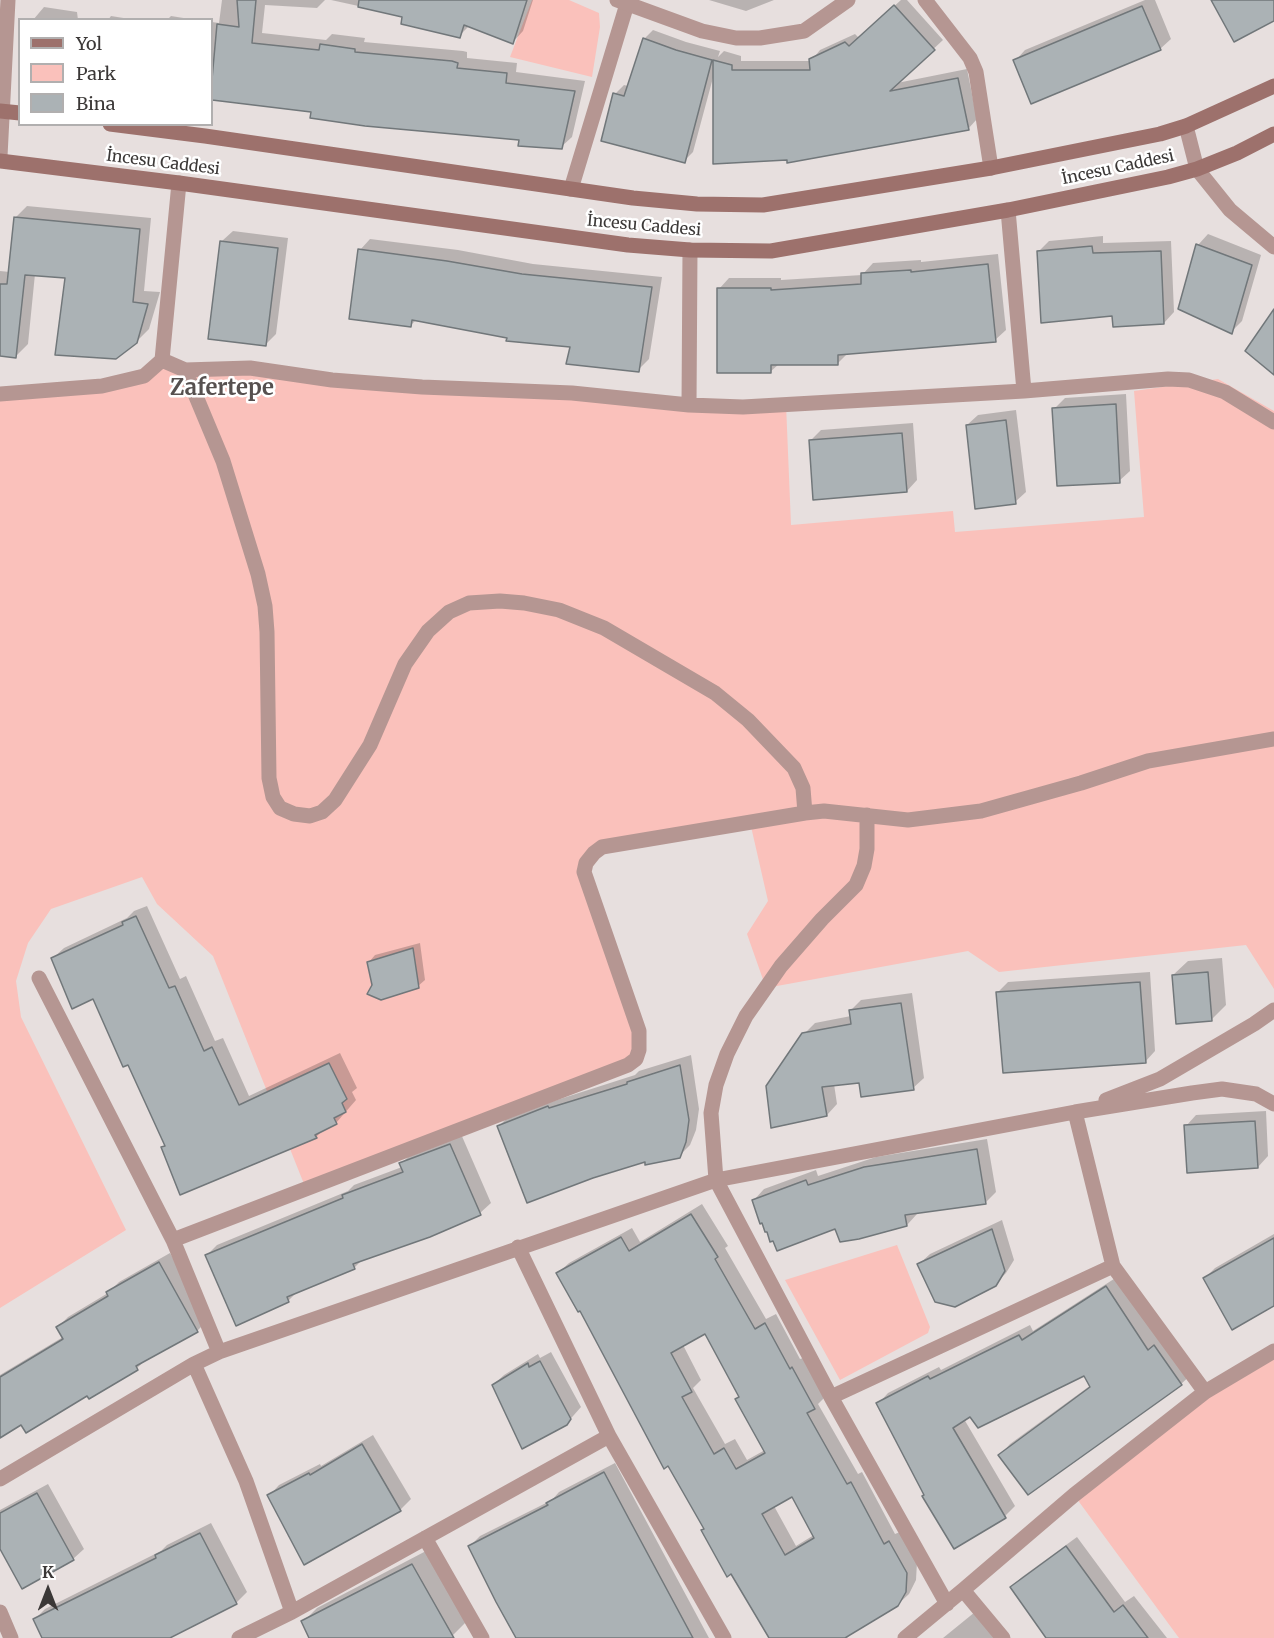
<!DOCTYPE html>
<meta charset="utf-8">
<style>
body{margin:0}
#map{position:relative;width:1274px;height:1638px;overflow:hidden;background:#e7dfde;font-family:Merriweather,serif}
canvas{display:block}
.legend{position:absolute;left:18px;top:18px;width:195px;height:108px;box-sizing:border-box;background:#fff;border:2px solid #b1afaf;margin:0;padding:8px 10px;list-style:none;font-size:18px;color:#3b3837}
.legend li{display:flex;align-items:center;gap:12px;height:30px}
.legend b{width:30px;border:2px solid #b1afaf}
.north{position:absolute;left:18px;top:1560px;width:60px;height:60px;-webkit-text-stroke:4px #fff;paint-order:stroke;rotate:0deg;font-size:16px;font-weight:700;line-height:24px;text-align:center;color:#3b3837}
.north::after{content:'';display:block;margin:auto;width:21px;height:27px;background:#3b3837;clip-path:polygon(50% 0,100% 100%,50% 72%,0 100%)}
</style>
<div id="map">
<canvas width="1274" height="1638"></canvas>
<ul class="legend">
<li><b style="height:8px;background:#9d716c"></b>Yol</li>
<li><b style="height:16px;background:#fac1bb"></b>Park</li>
<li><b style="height:16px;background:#abb2b5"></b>Bina</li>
</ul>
<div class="north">K</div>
</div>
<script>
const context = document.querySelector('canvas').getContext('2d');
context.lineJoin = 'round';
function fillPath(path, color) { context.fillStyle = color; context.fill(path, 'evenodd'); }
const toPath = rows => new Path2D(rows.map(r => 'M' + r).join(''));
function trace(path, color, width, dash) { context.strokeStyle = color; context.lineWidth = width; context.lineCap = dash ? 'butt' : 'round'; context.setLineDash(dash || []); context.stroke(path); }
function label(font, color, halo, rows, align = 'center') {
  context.font = font + ' Merriweather,serif'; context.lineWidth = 5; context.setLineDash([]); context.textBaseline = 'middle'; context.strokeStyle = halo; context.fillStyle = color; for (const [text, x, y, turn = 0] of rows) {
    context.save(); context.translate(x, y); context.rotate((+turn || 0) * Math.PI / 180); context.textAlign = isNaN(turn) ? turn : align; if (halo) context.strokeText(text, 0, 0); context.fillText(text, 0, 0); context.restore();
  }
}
fillPath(toPath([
 [532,0,569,0,599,13,600,27,592,77,510,57],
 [162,360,332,380,786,404,791,525,953,511,955,532,1144,517,1134,391,1218,379,1274,411,1274,989,1246,945,999,972,968,951,766,988,747,934,768,901,750,822,602,847,586,863,639,1031,636,1059,306,1189,213,956,157,904,142,877,51,909,28,943,16,981,21,1017,126,1230,0,1308,0,394,102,386],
 [897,1245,930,1327,928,1333,840,1380,785,1280],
 [1274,1351,1274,1638,1179,1638,1074,1495]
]), '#fac1bb');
fillPath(toPath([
 [222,0,325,0,317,8,265,5,262,33,326,40,332,34,365,38,364,42,463,51,467,52,467,58,517,63,516,72,585,81,572,137,561,147,520,138,212,99,212,22,219,23],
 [331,0,533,0,523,31,513,42,470,25,459,36,404,16],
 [709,0,774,0,746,11],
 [901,0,907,0,943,40,897,83,967,69,977,119,968,129,714,74,693,152,684,161,615,94,624,85,628,86,644,39,653,30,686,42,720,51,718,57,724,51,741,56,741,61,811,61,820,50,855,34,859,38],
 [1145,0,1155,0,1171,39,1160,49,1015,61,1025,50],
 [44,7,77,12,78,20,33,20],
 [111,16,136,20,108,20],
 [171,16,196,20,167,20],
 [27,206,151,218,144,291,160,292,149,329,136,342,67,277,35,274,28,344,16,356,0,354,0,271,10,272,15,218],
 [233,231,288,238,276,334,265,345,222,241],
 [1208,234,1261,255,1242,321,1231,332,1198,245],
 [1103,236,1103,243,1171,241,1174,312,1164,323,1038,252,1049,241],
 [370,239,458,250,533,264,662,277,649,359,638,370,572,346,417,319,411,325,360,250],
 [998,254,1006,330,995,340,848,353,837,364,779,364,770,372,719,289,729,278,781,278,781,280,862,275,873,263,921,260,921,262],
 [1126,394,1130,471,1119,481,1054,409,1065,398],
 [1016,410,1026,492,1015,502,967,425,978,415],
 [913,423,917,480,907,491,810,441,821,430],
 [147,906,180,979,186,976,215,1041,223,1038,249,1096,340,1053,357,1088,352,1092,356,1100,336,1123,324,1129,316,1137,163,1148,166,1144,129,1063,94,997,53,958,64,948,127,918,134,911],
 [420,943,425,980,418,986,374,985,369,962,375,955],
 [1222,958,1226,1005,1212,1019,1173,975,1188,961],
 [1150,972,1155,1051,1145,1062,998,992,1008,982],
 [912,993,924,1078,913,1088,860,1081,834,1084,837,1104,827,1115,804,1034,815,1023,851,1016,850,1011,861,1000],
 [691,1055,699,1109,696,1130,690,1145,679,1156,646,1160,499,1126,510,1115,635,1075,639,1071],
 [1266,1111,1268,1156,1258,1167,1186,1126,1196,1115],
 [461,1134,491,1203,480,1213,363,1259,354,1268,299,1290,288,1301,207,1255,217,1245,348,1191,354,1185,402,1167,401,1164,412,1153],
 [987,1139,996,1192,985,1203,917,1212,917,1214,907,1225,836,1228,754,1200,764,1189,816,1170,818,1176,876,1157],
 [702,1204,728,1246,725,1248,766,1319,776,1314,800,1359,803,1358,825,1397,818,1404,858,1474,862,1472,895,1534,900,1532,917,1562,916,1580,909,1594,897,1605,854,1631,847,1638,770,1638,705,1528,581,1309,558,1273,569,1263,632,1228,640,1242],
 [705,1332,740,1396,765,1450,747,1460,735,1439,725,1444,693,1388,701,1380,683,1345],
 [793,1495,814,1535,796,1546,774,1506],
 [1002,1220,1014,1260,1006,1273,995,1284,919,1264,930,1254],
 [1274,1234,1274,1304,1205,1278,1215,1268],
 [170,1253,208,1320,198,1330,147,1359,137,1368,89,1397,87,1394,22,1423,0,1436,0,1375,63,1337,58,1327,68,1317,108,1293,119,1282],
 [1117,1277,1192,1374,1181,1384,1028,1493,1000,1455,1010,1444,1091,1385,1084,1374,970,1414,964,1419,1015,1506,1005,1516,925,1495,878,1404,888,1393,939,1367,941,1370,1030,1325,1033,1331],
 [551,1352,581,1407,566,1424,493,1385,504,1375,538,1354,540,1358],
 [373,1435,411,1499,400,1510,305,1563,269,1496,279,1485,320,1464,321,1466],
 [615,1463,709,1638,518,1638,470,1546,480,1536,552,1500,559,1492],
 [48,1484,84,1549,73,1559,0,1546,0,1510],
 [211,1523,247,1592,236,1603,166,1638,44,1638,35,1619,45,1609,161,1551,167,1545],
 [1077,1537,1125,1602,1134,1596,1167,1638,1049,1638,1011,1587,1022,1577],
 [426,1551,467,1621,453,1635,448,1638,311,1638,303,1622,317,1608],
 [975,1612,996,1638,943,1638]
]), '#0003');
const building = toPath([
 [237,0,256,0,252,43,319,50,320,44,355,49,355,52,452,61,458,63,457,68,507,73,506,83,575,91,562,149,518,146,519,140,365,126,310,118,311,112,212,100,212,79,217,24,239,27,237,0],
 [359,0,527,0,513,44,464,25,460,38,401,24,402,17,358,7,359,0],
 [1211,0,1274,0,1274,21,1234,42,1211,0],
 [894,5,935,50,890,91,958,78,969,130,787,163,787,160,713,164,713,60,732,65,732,70,810,70,809,59,845,42,849,46,894,5],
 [1142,6,1161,50,1031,104,1013,60,1142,6],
 [643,38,676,50,712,60,685,163,601,141,613,93,624,96,643,38],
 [14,217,140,229,133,302,148,304,137,343,116,359,55,355,65,278,25,275,16,358,0,356,0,284,7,284,14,217],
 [220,241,278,248,266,346,208,339,220,241],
 [1196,244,1252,265,1232,334,1178,309,1196,244],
 [1092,246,1093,253,1161,251,1164,324,1113,327,1112,316,1041,323,1037,251,1092,246],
 [358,249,447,261,522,274,652,287,639,372,566,364,570,347,506,341,507,338,412,320,411,327,349,319,358,249],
 [988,264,996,342,838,355,838,365,771,365,771,373,717,373,717,288,771,288,771,290,861,284,861,273,911,270,911,272,988,264],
 [1274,309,1274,375,1245,351,1274,309],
 [1116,404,1120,483,1057,486,1052,408,1116,404],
 [1006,420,1016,504,975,509,966,425,1006,420],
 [902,433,907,492,813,500,809,440,902,433],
 [136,916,169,988,175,986,204,1051,212,1047,239,1105,329,1063,347,1099,342,1103,346,1112,334,1118,337,1124,315,1135,317,1138,180,1195,161,1147,165,1146,128,1065,123,1067,93,999,72,1009,51,958,123,925,122,922,136,916],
 [413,948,419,988,381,1000,367,994,372,985,367,962,413,948],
 [1208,972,1212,1021,1176,1024,1172,975,1208,972],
 [1140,982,1146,1063,1003,1073,996,992,1140,982],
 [901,1003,914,1090,861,1097,859,1083,822,1087,827,1116,771,1128,766,1086,802,1033,851,1024,849,1010,901,1003],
 [680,1065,689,1120,686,1142,680,1158,645,1165,645,1162,593,1178,527,1203,497,1126,548,1106,549,1108,627,1084,627,1082,680,1065],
 [1255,1121,1258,1168,1187,1173,1184,1125,1255,1121],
 [450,1144,481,1215,430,1237,353,1264,355,1269,287,1297,289,1302,236,1326,205,1255,343,1198,342,1195,403,1172,399,1163,450,1144],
 [977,1149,986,1204,905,1215,907,1226,859,1239,840,1242,835,1229,777,1251,773,1241,770,1242,767,1232,765,1232,762,1223,760,1224,752,1200,806,1180,808,1185,864,1167,977,1149],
 [691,1214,718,1257,715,1259,755,1329,765,1323,790,1369,792,1367,815,1409,807,1413,847,1484,851,1482,884,1544,889,1541,907,1573,906,1592,898,1606,845,1638,769,1638,731,1574,727,1577,701,1530,704,1529,668,1466,664,1469,580,1311,578,1312,556,1273,621,1237,629,1251,691,1214],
 [705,1334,739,1397,735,1399,765,1453,736,1469,724,1448,714,1454,682,1397,692,1392,671,1353,705,1334],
 [792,1497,814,1538,785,1555,762,1514,792,1497],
 [992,1229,1005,1271,996,1286,955,1307,935,1302,917,1264,992,1229],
 [1274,1238,1274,1306,1232,1330,1203,1278,1274,1238],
 [159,1262,198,1332,136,1366,138,1370,89,1399,87,1396,26,1433,21,1425,0,1438,0,1377,63,1339,56,1327,108,1296,106,1292,159,1262],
 [1106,1286,1148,1350,1154,1345,1182,1385,1028,1495,998,1455,1090,1387,1084,1376,978,1428,970,1417,953,1428,1006,1518,954,1549,922,1496,924,1495,876,1403,928,1376,930,1379,1019,1335,1022,1340,1106,1286],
 [540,1361,571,1419,567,1425,522,1449,492,1385,528,1363,529,1367,540,1361],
 [362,1444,401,1511,304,1565,267,1495,309,1473,310,1475,362,1444],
 [604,1472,629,1519,693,1638,516,1638,496,1602,468,1546,548,1505,546,1503,604,1472],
 [37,1493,74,1560,22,1589,0,1549,0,1513,37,1493],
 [200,1533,237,1604,170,1638,42,1638,33,1619,156,1558,155,1555,200,1533],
 [1066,1546,1114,1612,1123,1605,1148,1638,1046,1638,1010,1587,1066,1546],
 [412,1564,454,1638,309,1638,301,1621,412,1564]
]);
fillPath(building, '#abb2b5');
trace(building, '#71777a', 1.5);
trace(toPath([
 [925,0,970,58,976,72,991,168],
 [1186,126,1197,169,1230,210,1274,247],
 [0,156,8,0],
 [571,189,627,4],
 [162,360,185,370,223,461,258,574,265,606,267,632,269,778,273,797,280,808,294,814,310,816,322,812,335,800,370,745,405,664,428,631,449,612,469,603,500,601,524,603,559,610,604,628,715,693,748,720,794,768,803,788,805,813],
 [185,370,250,368,332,380,422,387,572,393,689,405,743,407,1024,391,1008,210],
 [1024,391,1168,379,1189,380,1225,392,1274,422],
 [0,394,102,386,144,376,162,360,179,183],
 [689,405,690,250],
 [867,815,867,849,864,866,856,885,822,919,781,966,746,1016,727,1054,716,1085,711,1113,716,1180,831,1397,947,1604],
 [39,978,173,1240,219,1352],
 [1106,1100,1160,1079,1254,1024,1274,1010],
 [1075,1112,1113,1266,1205,1392],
 [173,1240,628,1065,636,1059,639,1050,639,1031,584,872,586,863,594,853,602,847,805,813,824,811,908,820,981,811,1081,783,1148,761,1274,739],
 [518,1247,609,1436,724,1638],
 [194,1364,246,1481,292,1612,239,1638],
 [831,1397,1113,1266],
 [0,1479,194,1364,219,1352,716,1180,1075,1112,1192,1093,1222,1089,1256,1094,1274,1104],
 [425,1538,482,1638],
 [963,1590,1003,1638],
 [0,1612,11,1638],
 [292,1612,609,1436],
 [905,1638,963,1590,1074,1495,1205,1392,1274,1351]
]), '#b59692', 15);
trace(toPath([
 [617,0,702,31,736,38,760,38,804,31,848,0]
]), '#b59692', 15);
trace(toPath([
 [0,111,20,113],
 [110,124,205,136,633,198,697,204,763,205,991,168,1160,134,1186,126,1274,86],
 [0,161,179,183,628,245,690,250,771,251,1008,210,1168,177,1197,169,1237,153,1274,134]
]), '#9d716c', 15);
label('16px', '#3b3837', '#fff', [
 ["İncesu Caddesi",163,163,7],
 ["İncesu Caddesi",1118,168,-12],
 ["İncesu Caddesi",644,226,5]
]);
label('bold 22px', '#56504f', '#fff', [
 ["Zafertepe",222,389]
]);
</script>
